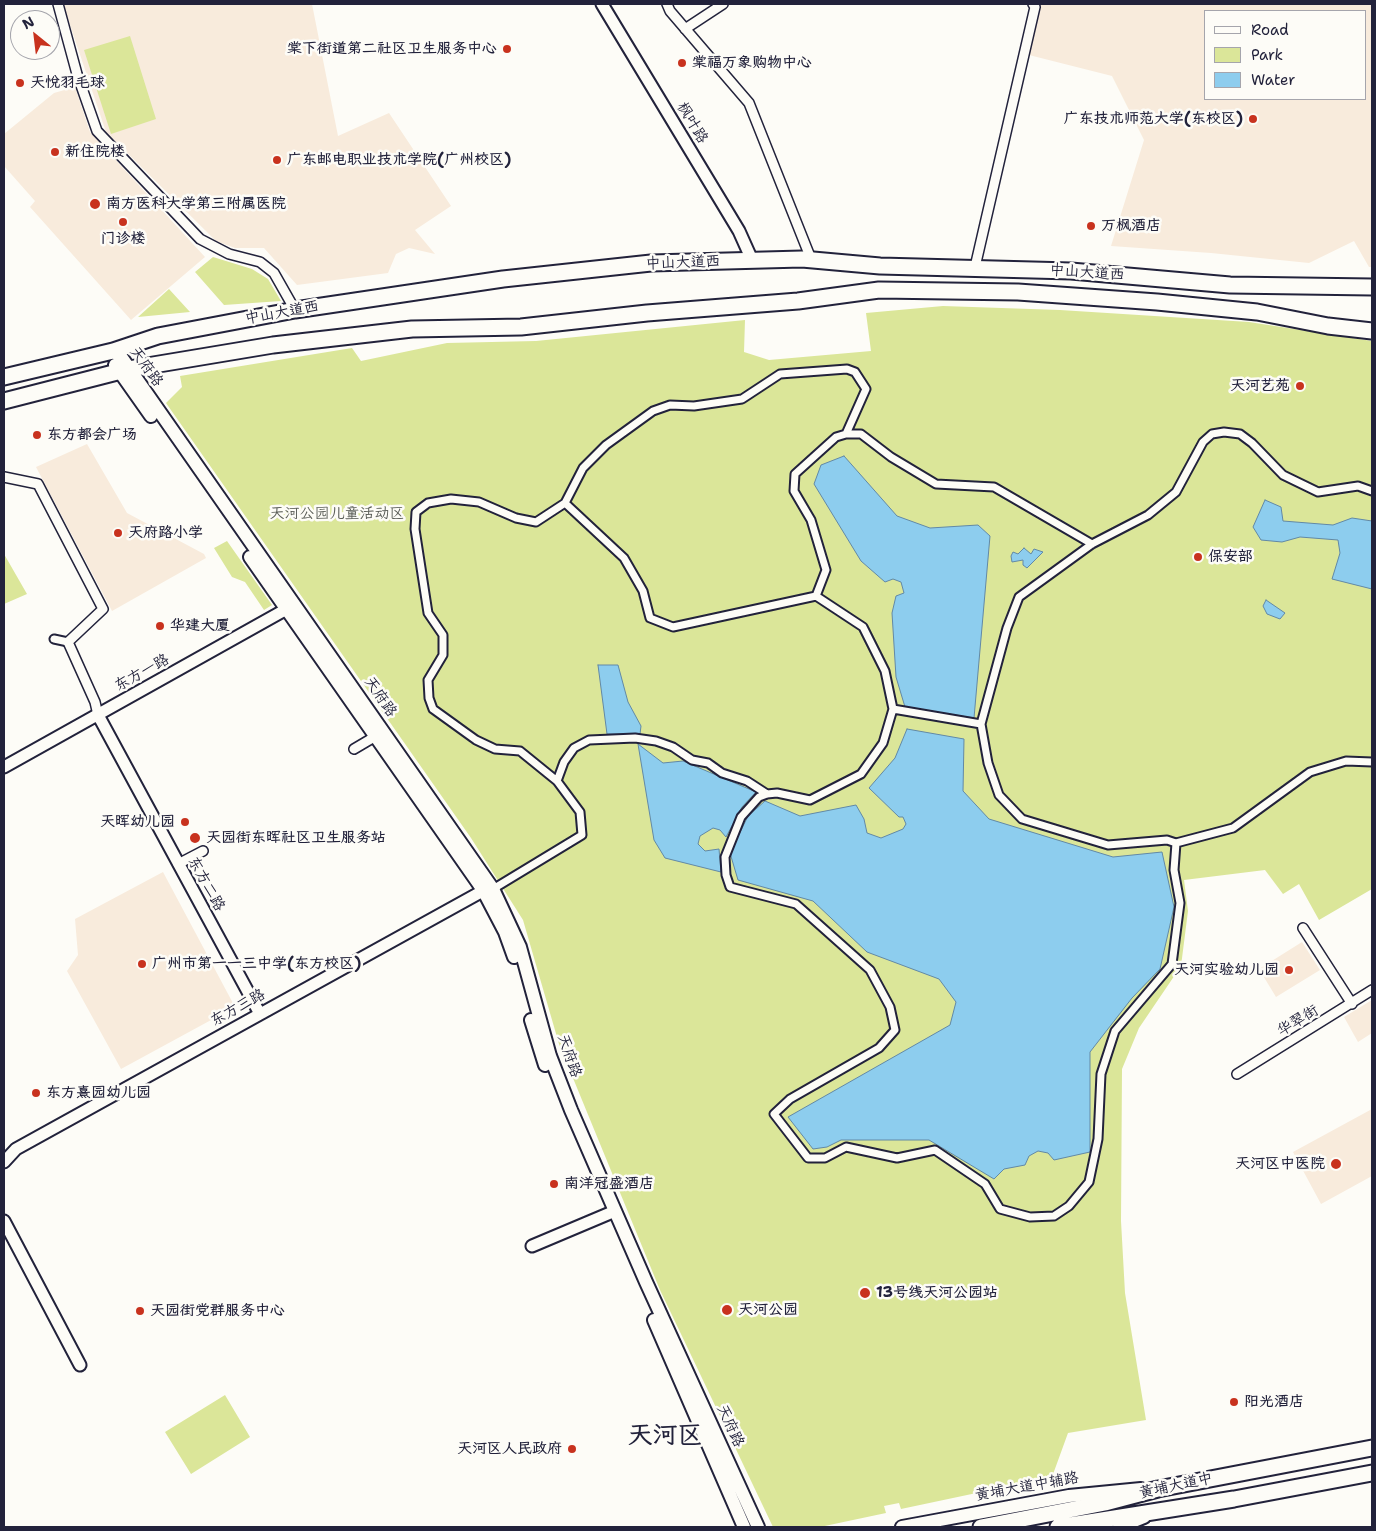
<!DOCTYPE html>
<meta charset="utf-8">
<style>
body{margin:0}
#map{position:relative;width:1376px;height:1531px;overflow:hidden;background:#fdfcf7;font-family:"Shantell Sans",sans-serif}
canvas{display:block}
.frame{position:absolute;inset:0;border:5px solid #22223b;pointer-events:none}
.legend{position:absolute;left:1204px;top:10px;width:162px;height:90px;box-sizing:border-box;background:#fdfcf7;border:1px solid #a5a5ac;margin:0;padding:6px 9px;list-style:none;font-size:15px;color:#22223b}
.legend li{display:flex;align-items:center;gap:10px;height:25px}
.legend b{width:25px;border:1px solid #a5a5ac}
.north{position:absolute;left:10px;top:10px;width:50px;height:50px;box-sizing:border-box;background:#fdfcf7;border:1px solid #a5a5ac;border-radius:50%;rotate:331deg;font-size:14px;font-weight:700;line-height:20px;text-align:center;color:#22223b}
.north::after{content:'';display:block;margin:auto;width:18px;height:22px;background:#c8321e;clip-path:polygon(50% 0,100% 100%,50% 72%,0 100%)}
</style>
<div id="map">
<canvas width="1376" height="1531"></canvas>
<div class="frame"></div>
<ul class="legend">
<li><b style="height:6px;background:#fdfcf7"></b>Road</li>
<li><b style="height:14px;background:#dbe699"></b>Park</li>
<li><b style="height:14px;background:#8dcdee"></b>Water</li>
</ul>
<div class="north">N</div>
</div>
<script>
const context = document.querySelector('canvas').getContext('2d');
context.lineJoin = 'round';
function fillPath(path, color) { context.fillStyle = color; context.fill(path, 'evenodd'); }
const toPath = rows => new Path2D(rows.map(r => 'M' + r).join(''));
function trace(path, color, width, dash) { context.strokeStyle = color; context.lineWidth = width; context.lineCap = dash ? 'butt' : 'round'; context.setLineDash(dash || []); context.stroke(path); }
function label(font, color, halo, rows, align = 'center') {
  context.font = font + ' "Shantell Sans","LXGW WenKai TC",sans-serif'; context.lineWidth = 5; context.setLineDash([]); context.textBaseline = 'middle'; context.strokeStyle = halo; context.fillStyle = color; for (const [text, x, y, turn = 0] of rows) {
    context.save(); context.translate(x, y); context.rotate((+turn || 0) * Math.PI / 180); context.textAlign = isNaN(turn) ? turn : align; if (halo) context.strokeText(text, 0, 0); context.fillText(text, 0, 0); context.restore();
  }
}
fillPath(toPath([
 [63,4,312,4,338,136,389,113,451,206,415,230,435,254,409,248,396,254,388,273,297,285,264,248,235,248,216,241,106,132],
 [1037,4,1372,4,1372,267,1369,267,1354,241,1309,263,1211,253,1111,246,1144,140,1112,76,1029,55],
 [1205,11,1365,11,1365,99,1205,99],
 [75,87,90,132,205,257,131,320,30,207,35,201,4,166,4,134,54,93],
 [87,444,127,513,204,554,206,558,112,611,36,467],
 [163,872,235,1007,121,1069,67,971,78,955,75,919],
 [1302,942,1320,970,1276,997,1259,969],
 [1372,1000,1372,1033,1358,1042,1344,1017],
 [1372,1109,1372,1176,1321,1204,1293,1152]
]), '#f8ebdc');
fillPath(toPath([
 [130,36,156,119,111,134,84,50],
 [213,257,252,269,268,279,281,301,224,305,195,272],
 [169,289,190,312,138,317],
 [943,306,1060,310,1249,322,1372,341,1372,889,1319,920,1299,884,1283,894,1265,870,1184,880,1188,911,1181,966,1139,1028,1122,1069,1121,1221,1125,1293,1146,1420,1068,1433,1052,1477,901,1509,899,1503,884,1506,886,1513,820,1527,773,1527,660,1290,559,1044,523,920,471,838,166,403,182,387,180,376,352,348,361,361,447,343,536,341,745,320,744,352,769,360,871,351,866,313],
 [227,541,272,605,264,610,245,582,232,577,214,548],
 [4,554,27,594,4,604],
 [225,1395,250,1437,191,1474,165,1432]
]), '#dbe699');
const water = toPath([
 [844,456,897,516,930,528,978,525,990,536,974,718,905,707,896,677,892,613,896,596,904,593,901,582,893,579,885,582,861,561,814,484,821,465,844,456],
 [1265,500,1281,507,1283,521,1333,525,1352,518,1372,521,1372,589,1332,579,1340,553,1338,540,1300,537,1282,542,1261,540,1253,527,1265,500],
 [1024,548,1031,554,1034,549,1043,552,1027,568,1023,565,1023,560,1012,562,1011,556,1013,552,1018,554,1024,548],
 [1266,600,1285,613,1280,619,1267,614,1263,606,1266,600],
 [598,665,618,665,628,702,641,726,640,734,607,734,598,665],
 [907,729,964,739,963,791,989,819,1113,857,1162,852,1174,907,1160,969,1132,998,1090,1052,1090,1152,1054,1160,1048,1153,1038,1151,1029,1156,1025,1165,1004,1169,994,1179,929,1140,841,1140,827,1147,813,1149,788,1117,950,1025,956,1002,939,979,867,952,813,901,738,880,730,853,748,816,765,801,800,816,856,805,864,819,867,833,881,838,903,829,906,824,903,817,899,817,869,788,895,758,907,729],
 [638,744,663,763,683,761,756,792,742,807,726,837,720,830,713,828,700,836,698,844,705,851,719,849,721,872,665,858,654,840,638,744]
]);
fillPath(water, '#8dcdee');
trace(water, '#6289a6', 1);
const pedestrian = toPath([
 [1372,491,1358,486,1318,492,1283,475,1252,443,1240,434,1224,432,1212,434,1203,442,1176,492,1148,515,1092,544,1019,597,1007,628,981,724,988,763,999,795,1022,819,1108,845,1167,840,1176,843,1233,828,1310,772,1346,761,1372,762],
 [565,503,624,558,643,591,650,618,673,627,816,596,863,627,885,671,893,709,883,743,861,774,810,800,777,793,767,794,759,797,741,817,725,857,726,875,730,887,796,904,870,970,890,1007,895,1030,879,1048,790,1099,774,1114,808,1158,825,1158,846,1147,897,1158,935,1150,985,1184,1000,1209,1030,1217,1054,1216,1069,1206,1089,1182,1098,1139,1101,1074,1115,1031,1172,964,1180,903,1174,870,1176,843],
 [816,596,826,570,811,520,794,491,795,474,836,437,846,434],
 [54,639,68,642],
 [893,709,981,724],
 [557,781,564,762,574,748,589,740,635,738,656,741,673,747,692,760,708,763,722,773,747,781,767,794],
 [493,889,582,835,580,812,557,781,520,751,495,749,476,740,433,709,429,698,428,680,443,655,443,635,428,613,415,529,416,512,428,503,451,499,479,502,516,518,536,522,565,503,583,468,606,445,653,411,670,405,694,406,742,399,780,374,847,369,855,372,866,389,846,434,861,434,891,457,936,484,994,487,1092,544]
]);
const minor = toPath([
 [58,4,77,74,97,131,200,239,229,254,260,262,274,273,295,310],
 [667,4,670,11,749,103,811,259],
 [685,29,723,4],
 [975,267,1035,7,1033,4],
 [4,477,38,484,103,609,68,642,95,702,98,715],
 [354,749,376,736],
 [178,864,203,851],
 [1303,928,1352,1004],
 [1237,1074,1372,990]
]);
const tertiary = toPath([
 [602,4,739,231,752,260],
 [98,715,260,1014],
 [4,767,292,606],
 [4,1162,16,1149,490,887],
 [4,1221,80,1365],
 [532,1246,615,1211]
]);
const secondary = toPath([
 [113,351,122,358,493,889,520,947,550,1056,571,1110,646,1282,758,1527],
 [115,365,151,416],
 [250,557,483,890,505,932,514,957],
 [531,1020,545,1065],
 [654,1320,744,1527],
 [902,1527,1069,1496,1141,1489],
 [1119,1527,1144,1517]
]);
const primary = toPath([
 [981,1527,1105,1503,1158,1489,1372,1448],
 [1058,1527,1234,1499,1372,1473]
]);
const trunk = toPath([
 [4,377,113,351,158,336,295,310,503,279,651,263,802,259,880,266,1071,271,1230,285,1372,287],
 [4,401,129,369,273,345,412,329,521,327,647,313,798,301,879,290,1018,292,1157,302,1257,312,1328,326,1372,331]
]);
trace(pedestrian, '#22223b', 11);
trace(minor, '#22223b', 12);
trace(tertiary, '#22223b', 15);
trace(secondary, '#22223b', 16);
trace(primary, '#22223b', 19);
trace(trunk, '#22223b', 19);
trace(pedestrian, '#fdfcf7', 7);
trace(minor, '#fdfcf7', 9);
trace(tertiary, '#fdfcf7', 11);
trace(secondary, '#fdfcf7', 12);
trace(primary, '#fdfcf7', 15);
trace(trunk, '#fdfcf7', 15);
for (const [x, y, r, color] of [
 [507,49,5,"#c8321e"],
 [682,63,5,"#c8321e"],
 [20,83,5,"#c8321e"],
 [1253,119,5,"#c8321e"],
 [55,152,5,"#c8321e"],
 [277,160,5,"#c8321e"],
 [95,204,6,"#c8321e"],
 [123,222,5,"#c8321e"],
 [1091,226,5,"#c8321e"],
 [1300,386,5,"#c8321e"],
 [37,435,5,"#c8321e"],
 [118,533,5,"#c8321e"],
 [1198,557,5,"#c8321e"],
 [160,626,5,"#c8321e"],
 [185,822,5,"#c8321e"],
 [195,838,6,"#c8321e"],
 [142,964,5,"#c8321e"],
 [1289,970,5,"#c8321e"],
 [36,1093,5,"#c8321e"],
 [1336,1164,6,"#c8321e"],
 [554,1184,5,"#c8321e"],
 [865,1293,6,"#c8321e"],
 [727,1310,6,"#c8321e"],
 [140,1311,5,"#c8321e"],
 [1234,1402,5,"#c8321e"],
 [572,1449,5,"#c8321e"]
]) { const dot = new Path2D(); dot.arc(x, y, r, 0, 2 * Math.PI); context.fillStyle = color; context.fill(dot); trace(dot, '#fdfcf7', 2); }
label('bold 15px', '#22223b', '#fdfcf7', [
 ["棠下街道第二社区卫生服务中心",497,49,"right"],
 ["棠福万象购物中心",692,63],
 ["天悦羽毛球",30,83],
 ["广东技术师范大学(东校区)",1243,119,"right"],
 ["新住院楼",65,152],
 ["广东邮电职业技术学院(广州校区)",287,160],
 ["南方医科大学第三附属医院",106,204],
 ["万枫酒店",1101,226],
 ["门诊楼",123,239,"center"],
 ["天河艺苑",1290,386,"right"],
 ["东方都会广场",47,435],
 ["天府路小学",128,533],
 ["保安部",1208,557],
 ["华建大厦",170,626],
 ["天晖幼儿园",175,822,"right"],
 ["天园街东晖社区卫生服务站",206,838],
 ["广州市第一一三中学(东方校区)",152,964],
 ["天河实验幼儿园",1279,970,"right"],
 ["东方熹园幼儿园",46,1093],
 ["天河区中医院",1325,1164,"right"],
 ["南洋冠盛酒店",564,1184],
 ["13号线天河公园站",876,1293],
 ["天河公园",738,1310],
 ["天园街党群服务中心",150,1311],
 ["阳光酒店",1244,1402],
 ["天河区人民政府",562,1449,"right"]
], 'left');
label('15px', '#22223b', '#fdfcf7', [
 ["枫叶路",692,123,59],
 ["中山大道西",683,263,-2],
 ["中山大道西",1087,273,4],
 ["中山大道西",282,313,-10],
 ["天府路",146,367,54],
 ["东方一路",142,673,-29],
 ["天府路",380,697,55],
 ["东方二路",206,884,61],
 ["东方三路",238,1008,-29],
 ["华翠街",1298,1021,-31],
 ["天府路",569,1056,71],
 ["天府路",730,1426,65],
 ["黄埔大道中",1176,1486,-12],
 ["黄埔大道中辅路",1027,1487,-10]
]);
label('15px', '#5a5d57', '#fdfcf7', [
 ["天河公园儿童活动区",337,514]
]);
label('bold 25px', '#22223b', '#fdfcf7', [
 ["天河区",665,1436]
]);
</script>
